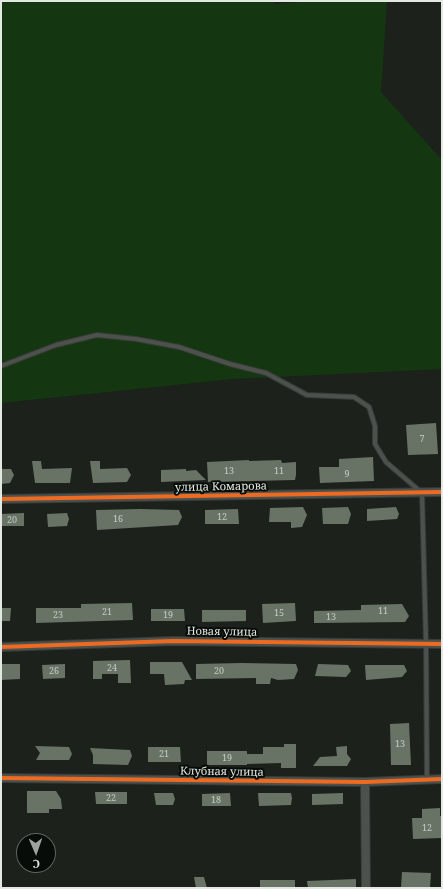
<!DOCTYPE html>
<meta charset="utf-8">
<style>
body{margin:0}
#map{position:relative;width:443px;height:889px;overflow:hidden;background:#1c211c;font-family:"Noto Serif",serif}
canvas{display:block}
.frame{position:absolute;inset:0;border:2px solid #e3e9e2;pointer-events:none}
.north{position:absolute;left:16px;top:833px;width:40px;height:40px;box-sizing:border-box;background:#080c08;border:1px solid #60645f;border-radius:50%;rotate:178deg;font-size:11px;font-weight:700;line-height:16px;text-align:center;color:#e3e9e2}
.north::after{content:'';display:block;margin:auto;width:14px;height:18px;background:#9da39d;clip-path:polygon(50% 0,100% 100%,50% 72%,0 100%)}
</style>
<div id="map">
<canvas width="443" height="889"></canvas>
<div class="frame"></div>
<div class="north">С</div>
</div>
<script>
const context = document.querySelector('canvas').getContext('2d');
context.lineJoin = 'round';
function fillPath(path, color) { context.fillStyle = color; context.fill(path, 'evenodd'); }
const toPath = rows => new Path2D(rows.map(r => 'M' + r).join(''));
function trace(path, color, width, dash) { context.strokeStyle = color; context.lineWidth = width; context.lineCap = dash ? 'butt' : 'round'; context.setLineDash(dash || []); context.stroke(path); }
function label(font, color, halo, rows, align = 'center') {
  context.font = font + ' "Noto Serif",serif'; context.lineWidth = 4; context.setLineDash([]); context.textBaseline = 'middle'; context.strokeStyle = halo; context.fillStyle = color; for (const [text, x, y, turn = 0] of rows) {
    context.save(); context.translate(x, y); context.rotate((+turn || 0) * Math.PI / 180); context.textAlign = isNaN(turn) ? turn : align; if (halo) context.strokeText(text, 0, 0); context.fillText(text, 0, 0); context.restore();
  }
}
fillPath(toPath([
 [1,1,273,1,274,4,314,1,387,1,381,92,442,160,442,369,233,379,1,403]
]), '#143711');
fillPath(toPath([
 [436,423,438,454,408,455,406,425],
 [373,457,374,481,320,483,319,467,339,467,339,459],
 [249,460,249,461,281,460,282,463,296,462,296,475,295,480,208,482,207,462],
 [32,461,41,461,42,469,72,468,70,483,35,483],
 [90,461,100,461,100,469,127,468,131,475,127,482,93,483],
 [1,469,11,469,14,475,10,483,1,484],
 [186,469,186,471,196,470,206,480,161,482,161,470],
 [303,507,307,515,302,527,291,528,291,522,269,522,270,508],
 [348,507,351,514,348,524,323,524,322,508],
 [396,507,399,514,397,519,367,521,367,509],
 [140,509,179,510,182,517,178,525,97,530,96,510],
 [238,509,239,524,205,524,205,510],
 [24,513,24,526,1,526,1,514],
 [67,513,69,519,67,526,48,527,47,514],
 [132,603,133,620,36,623,36,608,81,608,81,604],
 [295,603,296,621,263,623,262,604],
 [402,604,409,616,405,622,314,623,314,611,361,610,361,605],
 [1,608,11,608,10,621,1,621],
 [151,609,184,609,185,621,151,621],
 [202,610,246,610,246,621,202,622],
 [130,660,131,683,118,683,118,674,102,674,102,679,93,679,93,661],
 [150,662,182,662,192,680,185,680,184,684,165,685,164,674,150,674],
 [242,663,296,664,298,670,294,679,278,680,271,678,270,684,256,684,256,678,196,679,196,664],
 [1,664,20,664,20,679,1,680],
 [65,664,65,678,43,679,42,665],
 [318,664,348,665,351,671,346,677,315,676],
 [365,665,404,665,407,671,402,677,366,680],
 [409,723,411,765,391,765,390,724],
 [284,744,296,744,296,768,281,768,281,763,247,764,247,765,207,765,207,751,247,751,247,754,263,754,263,747,284,747],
 [35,746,69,747,72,754,69,760,36,760,40,753],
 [347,746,347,754,351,759,347,766,313,766,320,757,337,756,336,747],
 [148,747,180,747,181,762,148,762],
 [90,748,130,750,132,756,128,765,93,764,93,755],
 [27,791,56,791,61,799,62,809,49,809,49,813,27,813],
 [95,792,127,792,127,804,96,804],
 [154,793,173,793,175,799,173,805,156,805],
 [230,793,231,806,202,806,202,794],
 [258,793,291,793,292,798,291,805,259,806],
 [343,793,343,804,312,805,312,794],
 [440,808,440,816,442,816,442,838,413,839,412,818,422,818,422,809],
 [402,872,431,873,430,888,401,888],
 [194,877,204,877,207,888,196,888],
 [356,879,356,888,308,888,307,881],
 [260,880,295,880,295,888,260,888]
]), '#687366');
const lane = toPath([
 [1,366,56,345,97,335,136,339,179,347,230,364,266,373,307,395,354,397,369,407,375,426,375,444,386,462,422,493,426,643,427,779]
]);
const street = toPath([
 [1,499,442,492],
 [1,647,173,641,442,644],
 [1,778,365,782,442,779],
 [365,782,366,888]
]);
trace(lane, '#373a37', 6);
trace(street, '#373a37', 10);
trace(lane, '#4c514c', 4);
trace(street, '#4c514c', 8);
trace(toPath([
 [1,499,442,492],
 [1,647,173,641,442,644],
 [1,778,365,782,442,779]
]), '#ed6a23', 4);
label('9px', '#c4ccc3', null, [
 ["7",422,439],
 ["13",229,471],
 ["11",279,471],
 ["9",347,474],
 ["12",222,517],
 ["16",118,519],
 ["20",12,520],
 ["11",383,611],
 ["21",107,612],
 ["15",279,613],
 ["23",58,615],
 ["19",168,615],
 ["13",331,617],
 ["24",112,668],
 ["26",54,671],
 ["20",219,671],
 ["13",400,744],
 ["21",164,754],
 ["19",227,758],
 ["22",111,798],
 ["18",216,800],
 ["12",427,828]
]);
label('11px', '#e3e9e2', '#080c08', [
 ["улица Комарова",221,487,-1],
 ["Новая улица",222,632,1],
 ["Клубная улица",222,772,1]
]);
</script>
